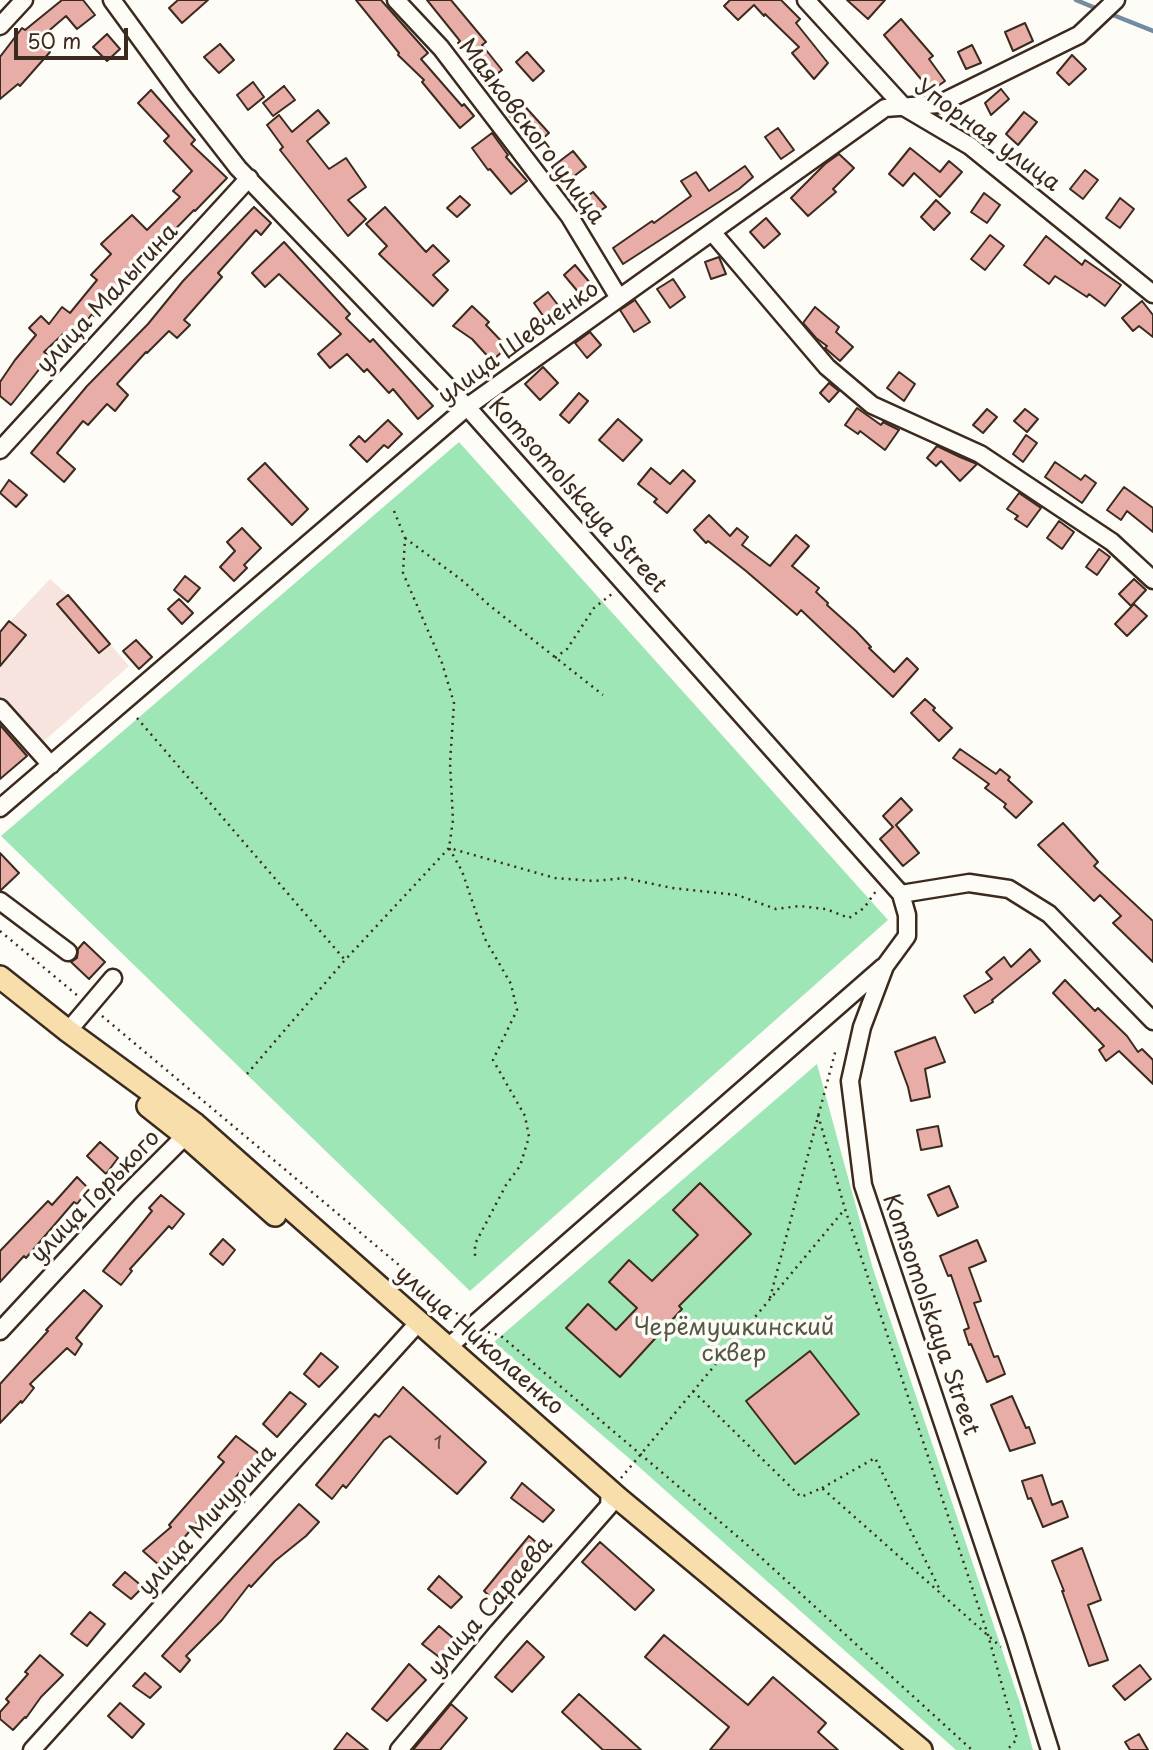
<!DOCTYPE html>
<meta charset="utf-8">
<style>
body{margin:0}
#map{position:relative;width:1153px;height:1750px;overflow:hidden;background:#fdfcf7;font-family:"Playpen Sans",sans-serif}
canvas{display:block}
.scale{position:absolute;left:14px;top:28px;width:114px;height:32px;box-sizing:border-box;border:4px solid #3b2a1e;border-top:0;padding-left:9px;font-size:21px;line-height:24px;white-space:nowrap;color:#3b2a1e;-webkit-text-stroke:5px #fdfcf7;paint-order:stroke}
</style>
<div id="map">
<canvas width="1153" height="1750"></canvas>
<div class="scale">50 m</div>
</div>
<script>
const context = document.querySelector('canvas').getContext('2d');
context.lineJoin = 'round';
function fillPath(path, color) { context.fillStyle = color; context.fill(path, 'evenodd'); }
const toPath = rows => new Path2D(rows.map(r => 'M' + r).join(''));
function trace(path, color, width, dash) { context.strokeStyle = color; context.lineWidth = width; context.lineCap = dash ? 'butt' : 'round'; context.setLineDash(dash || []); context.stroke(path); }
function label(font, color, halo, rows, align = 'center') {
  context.font = font + ' "Playpen Sans",sans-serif'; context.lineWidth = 7; context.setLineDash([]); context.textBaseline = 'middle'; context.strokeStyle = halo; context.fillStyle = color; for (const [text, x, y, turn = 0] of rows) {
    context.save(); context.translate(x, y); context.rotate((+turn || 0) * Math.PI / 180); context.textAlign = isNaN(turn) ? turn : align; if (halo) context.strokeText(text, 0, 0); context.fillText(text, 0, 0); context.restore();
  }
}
fillPath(toPath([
 [50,579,68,595,129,666,27,756,0,725,0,632]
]), '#f7e4df');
fillPath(toPath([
 [459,442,888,920,470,1291,1,836],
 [817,1064,873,1269,1021,1706,1033,1750,956,1750,638,1466,494,1342]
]), '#9ee6b5');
trace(toPath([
 [1076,0,1100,10],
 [1108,13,1153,31]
]), '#738ca0', 4.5);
const building = toPath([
 [62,0,83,0,95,15,77,29,66,16,37,41,50,52,20,86,18,84,0,99,0,57,22,28,25,30,62,0],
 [178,0,208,0,182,23,169,8,178,0],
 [356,0,381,0,428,53,421,59,462,106,464,104,474,116,460,128,422,82,424,80,398,55,399,53,356,0],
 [427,0,451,0,486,42,482,45,502,70,487,82,458,43,460,41,427,0],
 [730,0,781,0,800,19,796,23,828,63,814,79,792,53,799,47,765,14,764,16,754,5,738,20,724,6,730,0],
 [847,0,885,0,868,19,847,0],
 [901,19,933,56,929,59,945,81,931,91,884,35,901,19],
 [1025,23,1033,41,1013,51,1005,32,1025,23],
 [107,34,120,49,107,61,93,47,107,34],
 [220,44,234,60,219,73,204,57,220,44],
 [972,45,981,63,966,69,958,52,972,45],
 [527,52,544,71,533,81,516,62,527,52],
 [1072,55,1086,69,1069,85,1057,73,1072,55],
 [253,82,264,97,248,110,237,95,253,82],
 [284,86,295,100,273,116,263,103,284,86],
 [1001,89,1009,99,991,115,985,103,1001,89],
 [151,90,195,140,191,144,227,178,195,211,194,210,151,254,150,253,124,278,94,316,92,314,72,340,63,334,44,352,52,358,44,369,41,367,11,405,0,396,0,382,15,360,36,335,29,328,41,316,49,324,62,307,70,313,97,280,91,275,111,254,101,244,132,215,147,230,180,197,173,191,192,171,164,141,169,136,138,103,151,90],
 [521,102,549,133,535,145,508,114,521,102],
 [318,110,329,123,307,141,329,169,346,158,366,187,348,200,366,219,348,236,280,150,283,147,267,125,279,115,292,132,318,110],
 [1024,112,1037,122,1018,145,1006,134,1024,112],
 [778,128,794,150,781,159,765,137,778,128],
 [492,133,508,155,506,157,527,181,511,194,490,169,488,170,472,148,492,133],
 [910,148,940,172,949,161,962,172,940,197,914,173,903,186,889,174,910,148],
 [573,151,586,167,565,183,552,167,573,151],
 [839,154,854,168,833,189,836,192,808,216,791,198,825,164,839,154],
 [745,166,753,177,739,189,623,264,613,248,652,221,654,223,691,196,681,181,696,172,709,191,745,166],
 [1085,170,1098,180,1083,199,1070,189,1085,170],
 [593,192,606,207,587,219,576,204,593,192],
 [984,193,1000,205,987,223,971,212,984,193],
 [460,196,470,205,457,217,447,208,460,196],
 [1120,198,1134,209,1120,228,1106,218,1120,198],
 [936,200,950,213,934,230,921,217,936,200],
 [254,207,271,223,261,235,256,230,218,273,222,277,184,320,190,325,177,338,169,331,147,353,146,352,117,384,128,395,115,411,107,404,88,425,83,421,57,453,75,469,64,482,31,453,87,386,148,324,183,281,254,207],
 [385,207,426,252,433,245,449,261,433,275,448,290,433,306,379,254,387,246,366,224,385,207],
 [766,218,780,234,764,248,750,232,766,218],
 [990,235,1004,246,985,270,971,259,990,235],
 [1046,236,1082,265,1085,260,1121,285,1105,306,1089,294,1087,297,1055,276,1049,284,1024,265,1046,236],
 [284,242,350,314,346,318,370,342,373,339,433,406,418,419,393,389,389,393,367,369,364,372,347,354,330,368,318,354,341,334,279,274,265,287,252,273,284,242],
 [719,257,726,274,711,279,705,262,719,257],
 [575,265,591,284,579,293,564,275,575,265],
 [673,279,685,297,670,308,657,289,673,279],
 [548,292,561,309,546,320,534,303,548,292],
 [635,300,650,322,634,332,620,310,635,300],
 [1142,301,1153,315,1153,337,1139,326,1133,331,1122,318,1142,301],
 [472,306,489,322,486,325,507,347,492,361,472,339,453,326,472,306],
 [815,307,839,327,836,332,853,347,840,361,825,348,827,346,816,338,803,323,815,307],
 [590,332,601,345,587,358,575,343,590,332],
 [543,367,558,383,540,400,525,384,543,367],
 [899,372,915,384,904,401,887,388,899,372],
 [829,383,839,391,829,402,820,393,829,383],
 [579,393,588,401,569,423,560,415,579,393],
 [857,408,881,425,883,422,899,430,885,450,860,431,858,434,845,425,857,408],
 [987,409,997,417,983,433,973,425,987,409],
 [1025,409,1038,419,1027,432,1014,421,1025,409],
 [618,419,642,440,623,461,599,440,618,419],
 [388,420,402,434,388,448,384,445,367,462,350,445,359,436,365,442,388,420],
 [1026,435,1037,443,1023,462,1013,454,1026,435],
 [937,446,960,457,977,464,960,481,941,461,936,466,927,458,937,446],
 [1055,462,1081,480,1085,475,1096,483,1082,503,1045,477,1055,462],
 [265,463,308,509,292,525,248,479,265,463],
 [651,468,670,484,683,470,695,481,667,513,654,502,657,499,638,484,651,468],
 [9,480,27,495,16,507,0,493,9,480],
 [1124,487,1153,508,1153,532,1127,511,1121,520,1107,510,1124,487],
 [1019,493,1041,508,1027,527,1015,519,1018,516,1007,509,1019,493],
 [709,515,730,536,737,528,748,537,742,545,770,566,796,535,809,546,792,566,819,588,816,592,828,603,827,605,856,631,871,647,869,648,894,672,907,658,918,669,893,697,801,610,797,615,746,571,708,541,706,543,694,530,709,515],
 [1059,521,1074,532,1062,549,1047,538,1059,521],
 [242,528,261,548,244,565,247,568,234,581,220,567,235,551,227,542,242,528],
 [1099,549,1110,557,1097,575,1086,567,1099,549],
 [185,576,200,588,188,602,174,590,185,576],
 [1134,579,1146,590,1131,606,1119,594,1134,579],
 [68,595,110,644,99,653,57,604,68,595],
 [179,599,193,613,182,624,168,609,179,599],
 [1134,604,1147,616,1127,636,1115,624,1134,604],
 [9,621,26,635,0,666,0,632,9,621],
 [136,640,152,657,139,669,123,651,136,640],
 [925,699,935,708,933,710,952,728,939,741,911,713,925,699],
 [0,725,27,756,0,779,0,725],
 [960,749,996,774,1000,769,1010,777,1008,780,1032,802,1016,818,1004,807,1006,804,985,788,989,784,953,758,960,749],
 [901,798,912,810,896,825,919,853,903,866,880,839,893,827,883,816,901,798],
 [1063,823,1098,862,1094,866,1153,921,1153,962,1113,923,1121,916,1100,895,1094,901,1038,845,1063,823],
 [0,853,19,873,0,891,0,853],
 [84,942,105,962,89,979,71,962,77,958,78,949,84,942],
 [1030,949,1040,961,992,1000,993,1002,975,1013,964,996,992,979,986,972,1004,957,1011,967,1030,949],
 [1065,980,1095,1011,1098,1008,1127,1036,1138,1052,1142,1049,1153,1060,1153,1084,1119,1051,1106,1061,1099,1050,1104,1046,1053,993,1065,980],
 [935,1037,945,1062,925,1069,930,1097,911,1101,908,1087,895,1052,935,1037],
 [938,1126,942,1146,921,1150,917,1130,938,1126],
 [100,1142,118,1158,106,1174,87,1156,100,1142],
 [77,1177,89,1189,77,1204,74,1202,26,1258,24,1256,0,1282,0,1251,48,1201,52,1205,77,1177],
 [700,1183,751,1234,679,1306,682,1309,620,1377,566,1328,588,1304,616,1330,637,1308,609,1282,629,1260,652,1281,698,1235,673,1210,700,1183],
 [949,1186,958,1207,938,1216,928,1195,949,1186],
 [161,1195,184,1214,172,1229,169,1226,130,1269,132,1271,121,1285,103,1271,152,1211,149,1208,161,1195],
 [223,1239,235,1250,223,1265,210,1254,223,1239],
 [977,1240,986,1261,969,1268,981,1301,974,1303,994,1357,998,1356,1005,1374,987,1382,971,1344,969,1345,964,1330,969,1328,951,1275,948,1276,940,1256,977,1240],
 [84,1290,102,1306,76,1338,82,1344,75,1355,67,1348,30,1384,34,1388,22,1403,21,1401,0,1423,0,1384,48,1331,46,1330,84,1290],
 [810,1351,859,1414,795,1464,746,1401,810,1351],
 [321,1353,338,1367,319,1387,304,1374,321,1353],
 [403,1387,486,1462,457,1494,390,1436,384,1440,346,1488,343,1485,332,1499,316,1485,375,1414,379,1417,403,1387],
 [290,1392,306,1404,277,1437,263,1424,290,1392],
 [1012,1396,1026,1428,1029,1427,1035,1443,1010,1451,991,1405,1012,1396],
 [236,1436,261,1455,243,1477,239,1473,215,1507,212,1505,160,1566,143,1551,171,1527,169,1525,224,1462,218,1457,236,1436],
 [1042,1475,1052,1505,1062,1501,1068,1517,1043,1527,1031,1498,1028,1499,1022,1481,1042,1475],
 [522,1483,554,1510,543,1522,511,1498,522,1483],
 [299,1504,319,1522,306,1536,275,1561,251,1587,249,1585,222,1620,186,1656,190,1660,180,1672,162,1656,299,1504],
 [529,1536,545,1550,496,1602,484,1591,529,1536],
 [600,1542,654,1590,635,1610,582,1562,600,1542],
 [1082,1548,1101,1600,1088,1605,1108,1660,1089,1666,1062,1591,1064,1591,1052,1561,1082,1548],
 [125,1572,143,1587,131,1599,113,1585,125,1572],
 [439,1576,462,1597,451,1608,428,1589,439,1576],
 [90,1612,105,1624,87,1646,71,1634,90,1612],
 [439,1626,460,1644,443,1660,422,1644,439,1626],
 [664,1635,748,1705,773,1677,826,1723,818,1732,838,1750,710,1750,729,1727,645,1657,664,1635],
 [527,1641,544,1657,512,1692,495,1677,527,1641],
 [40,1655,63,1675,41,1697,26,1718,25,1717,13,1730,0,1719,0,1712,9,1702,6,1699,28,1674,25,1672,40,1655],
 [409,1664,426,1680,387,1721,372,1709,409,1664],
 [1140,1665,1151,1679,1125,1700,1113,1686,1140,1665],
 [145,1673,161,1687,150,1698,133,1686,145,1673],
 [579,1694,641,1750,603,1750,562,1712,579,1694],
 [120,1703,144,1724,132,1738,108,1716,120,1703],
 [451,1704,467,1718,440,1750,413,1750,451,1704],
 [347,1733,368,1750,334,1750,347,1733],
 [1139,1734,1148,1750,1130,1750,1125,1742,1139,1734]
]);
fillPath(building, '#e8ada6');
trace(building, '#3b2a1e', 2);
const minor = toPath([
 [112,0,182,96,238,168,467,407,901,894,969,883,1009,889,1049,914,1153,1021],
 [396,0,441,48,570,217,619,298],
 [806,0,904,107,970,146,1153,294],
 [0,26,24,0],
 [712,232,827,367,872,405,980,454,1112,542,1153,580],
 [0,450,249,178],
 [0,708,51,765],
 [0,808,467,407,885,108,939,104,1079,35,1116,0],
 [901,894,907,915,907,936,885,966,862,1027,850,1081,863,1185,1015,1638,1050,1750],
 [0,901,68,952],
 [68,1031,113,978],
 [0,1331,129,1192,192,1129],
 [447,1348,883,967],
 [32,1750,418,1323],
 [399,1750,498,1632,609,1506,610,1491]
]);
const major = toPath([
 [0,977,68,1031,195,1124,618,1498,921,1750],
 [148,1106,186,1136,275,1215]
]);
trace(minor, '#3b2a1e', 21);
trace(major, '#3b2a1e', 26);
trace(toPath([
 [394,511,405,538,403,573,442,663,454,703,450,763,453,820,449,848,462,871,485,939,511,984,517,1010,493,1060,525,1116,529,1137,520,1166,506,1185,475,1244,475,1258],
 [405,538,463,581,489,605,603,695],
 [555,658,567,649,594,608,613,593],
 [137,718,345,960],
 [0,931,78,996],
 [102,1016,461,1317],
 [247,1074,345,960,449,848,555,878,594,881,625,878,672,888,737,895,776,909,799,906,826,909,849,918,864,908,876,891],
 [818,1115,845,1209,988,1635,1017,1739,1007,1750],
 [770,1298,836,1049],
 [488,1332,501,1336,744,1542,972,1750],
 [693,1391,801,1497,822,1488,1001,1647],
 [621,1478,845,1209],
 [822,1488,875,1458,941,1592]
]), '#3b2a1e', 2.5, [2, 5]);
trace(minor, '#fdfcf7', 16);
trace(major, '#f8deab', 21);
label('19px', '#664b40', null, [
 ["1",438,1444]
]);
label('23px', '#3b2a1e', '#fdfcf7', [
 ["Маяковского улица",531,132,53],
 ["Упорная улица",987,136,36],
 ["улица Малыгина",108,299,-47],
 ["улица Шевченко",519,343,-36],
 ["Komsomolskaya Street",577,496,48],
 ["улица Горького",96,1197,-46],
 ["Komsomolskaya Street",930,1315,71],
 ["улица Николаенко",479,1341,41],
 ["улица Мичурина",208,1521,-48],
 ["улица Сараева",491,1607,-49]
]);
label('23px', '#545944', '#fdfcf7', [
 ["Черёмушкинский",734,1329],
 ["сквер",734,1355]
]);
</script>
